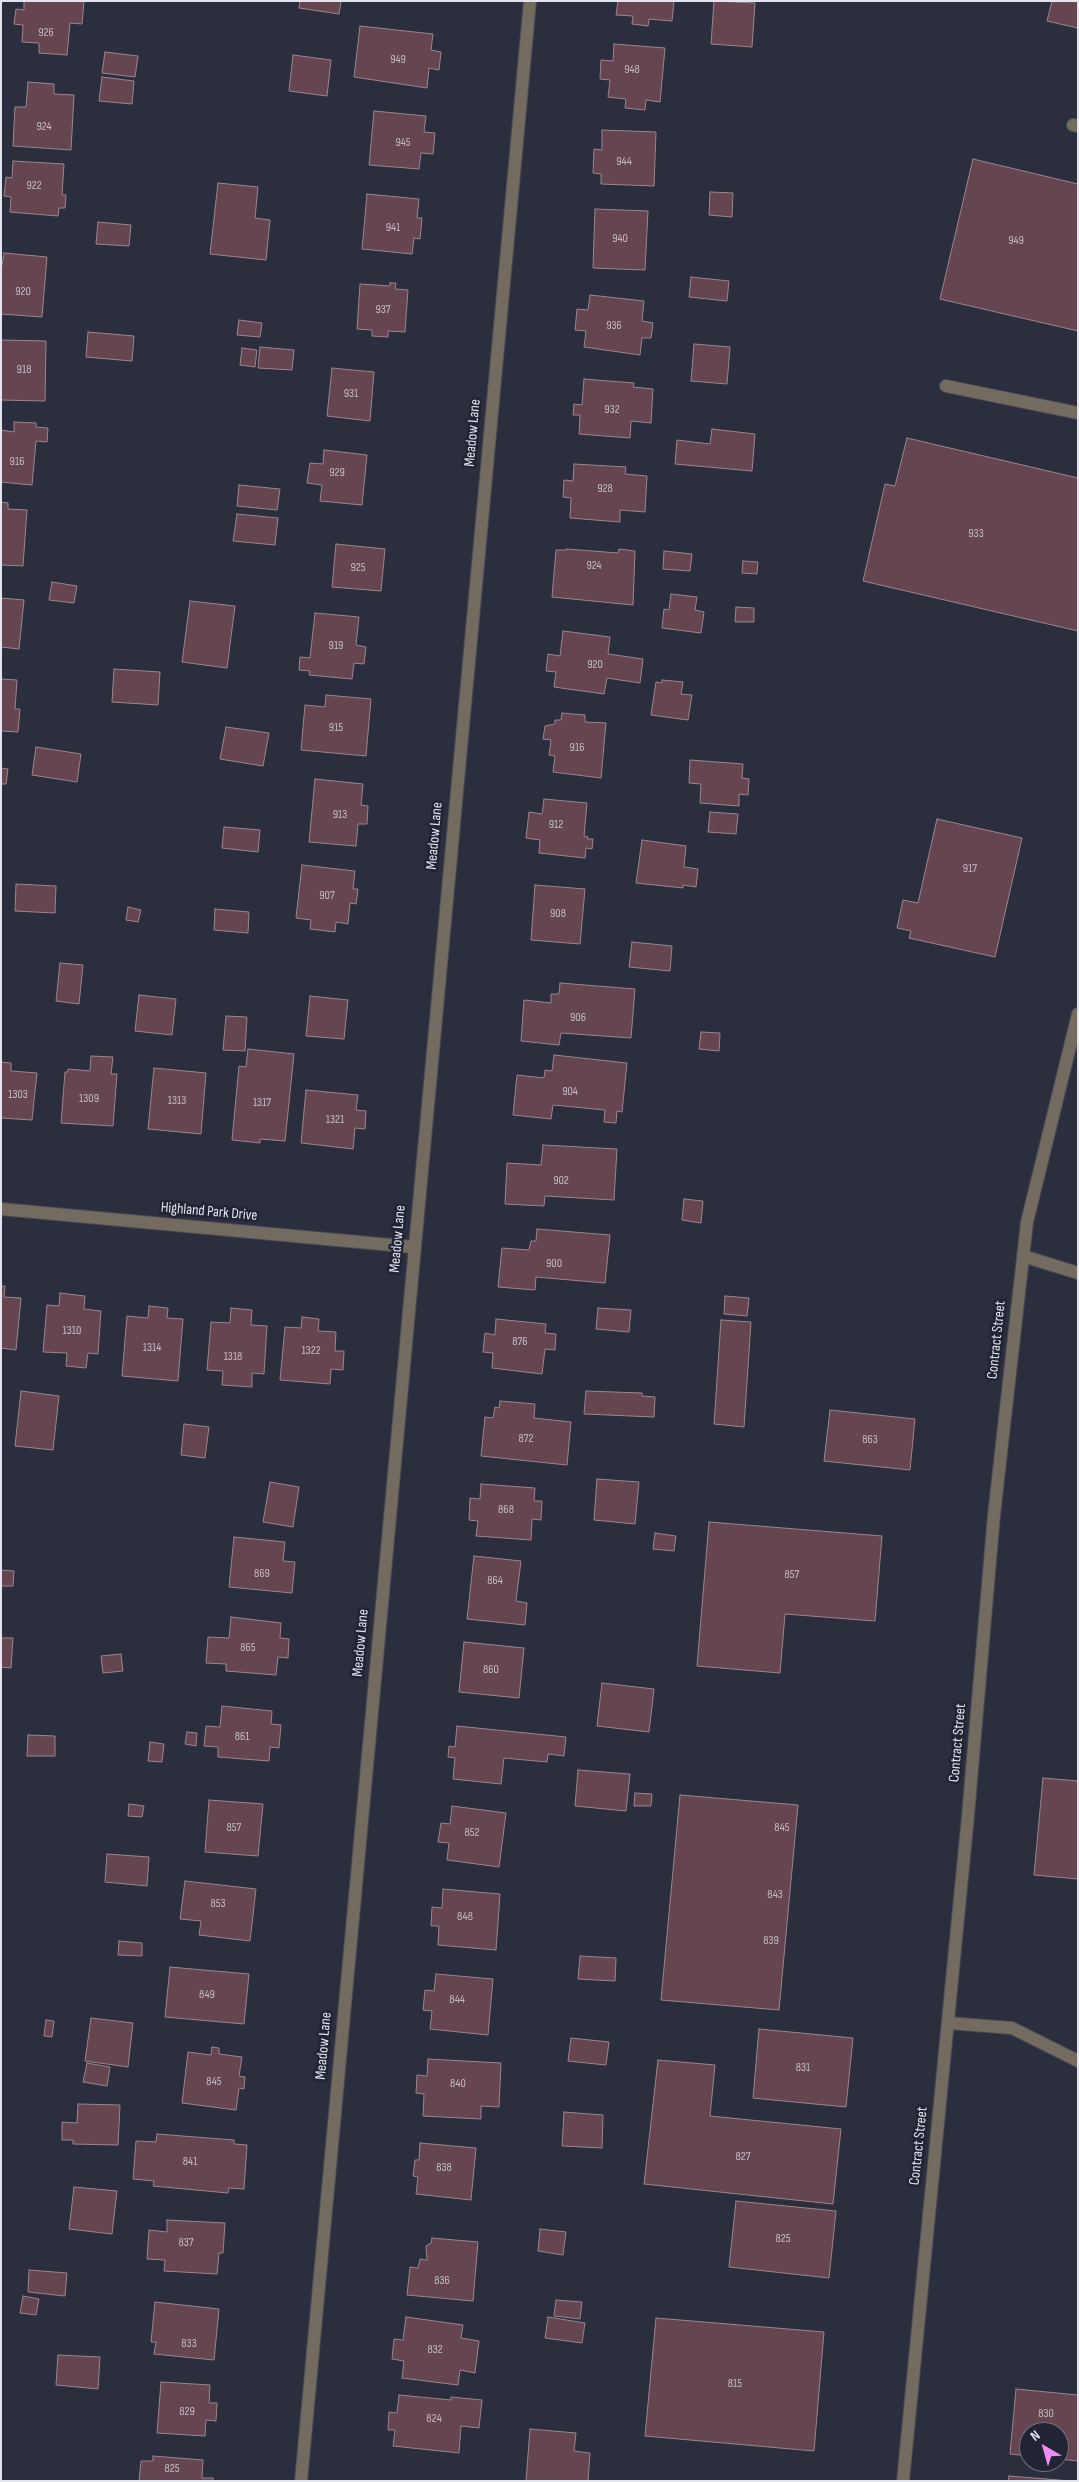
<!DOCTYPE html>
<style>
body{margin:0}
#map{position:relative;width:1079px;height:2482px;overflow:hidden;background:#2b2e3d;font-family:"Sofia Sans Condensed",sans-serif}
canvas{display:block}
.frame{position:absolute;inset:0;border:2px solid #e2e4ee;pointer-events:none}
.north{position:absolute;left:1019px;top:2422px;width:50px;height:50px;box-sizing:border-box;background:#212433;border:1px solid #6e717e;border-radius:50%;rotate:322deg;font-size:14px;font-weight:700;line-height:20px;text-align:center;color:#e2e4ee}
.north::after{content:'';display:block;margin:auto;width:18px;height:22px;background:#f08bf6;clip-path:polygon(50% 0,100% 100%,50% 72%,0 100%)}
</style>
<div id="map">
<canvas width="1079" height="2482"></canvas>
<div class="frame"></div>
<div class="north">N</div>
</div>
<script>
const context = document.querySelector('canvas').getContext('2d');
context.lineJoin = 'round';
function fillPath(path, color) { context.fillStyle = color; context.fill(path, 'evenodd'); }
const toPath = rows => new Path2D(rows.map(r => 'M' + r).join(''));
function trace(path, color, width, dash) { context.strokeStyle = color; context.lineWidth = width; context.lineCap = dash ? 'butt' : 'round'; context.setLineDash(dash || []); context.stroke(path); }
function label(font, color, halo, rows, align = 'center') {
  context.font = font + ' "Sofia Sans Condensed",sans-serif'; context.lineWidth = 5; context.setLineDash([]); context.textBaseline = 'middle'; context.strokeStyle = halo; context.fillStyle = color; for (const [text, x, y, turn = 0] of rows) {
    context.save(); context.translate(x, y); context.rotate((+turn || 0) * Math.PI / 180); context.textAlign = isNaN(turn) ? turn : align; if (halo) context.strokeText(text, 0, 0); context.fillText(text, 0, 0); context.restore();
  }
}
const building = toPath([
 [24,1,84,1,82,24,70,23,67,55,39,53,39,43,22,42,23,25,14,24,16,9,24,10,24,1],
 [300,1,341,1,339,14,299,8,300,1],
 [618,1,674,1,672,21,649,19,648,26,632,24,633,16,616,15,618,1],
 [714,1,755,3,752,47,711,44,714,1],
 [1052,1,1078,1,1078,28,1047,21,1052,1],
 [360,26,433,34,431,50,441,52,439,70,429,68,427,88,354,77,360,26],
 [614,44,665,48,660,102,646,100,645,110,625,108,626,99,608,97,610,80,600,79,601,60,613,61,614,44],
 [105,52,138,56,135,77,102,73,105,52],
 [293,55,331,60,327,96,289,91,293,55],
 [102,77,134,81,132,104,99,101,102,77],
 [28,82,54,84,54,94,74,95,71,150,13,146,15,107,26,107,28,82],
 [374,111,426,116,424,132,435,133,433,154,421,153,419,169,369,165,374,111],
 [602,130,656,132,654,186,601,184,601,174,593,173,594,149,602,150,602,130],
 [973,159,1078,184,1078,331,940,299,973,159],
 [13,161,64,164,62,195,66,195,65,208,59,208,58,216,10,212,11,197,4,196,6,177,12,178,13,161],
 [218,183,258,187,255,218,270,220,266,260,210,254,218,183],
 [710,192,733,193,732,217,709,215,710,192],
 [367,194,419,199,417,218,422,218,420,239,414,238,412,254,362,249,367,194],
 [595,209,648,211,645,270,593,268,595,209],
 [98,222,131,225,129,246,96,244,98,222],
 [4,253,47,257,42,317,1,314,1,270,4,253],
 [691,277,729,281,727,301,689,297,691,277],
 [390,283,396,283,395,289,408,290,405,332,388,331,388,337,372,336,372,330,357,329,360,284,390,286,390,283],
 [590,295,644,301,642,321,653,323,651,338,642,338,640,355,584,347,586,331,575,330,577,309,588,310,590,295],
 [239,320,262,323,260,337,237,335,239,320],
 [88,332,134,336,132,361,86,357,88,332],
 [1,340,46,341,45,401,1,400,1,340],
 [694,344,730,347,727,384,691,381,694,344],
 [260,347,294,350,292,370,258,368,260,347],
 [242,348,257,350,255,367,240,365,242,348],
 [332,368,374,372,370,421,327,416,332,368],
 [584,379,634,383,633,387,653,389,651,423,631,421,630,438,579,434,580,415,573,415,574,404,582,405,584,379],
 [14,422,36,423,36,427,48,428,47,442,36,441,32,485,1,482,1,430,14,432,14,422],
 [712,429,755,434,752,471,675,464,677,440,710,444,712,429],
 [907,438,1078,478,1078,631,863,581,885,484,895,486,907,438],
 [324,450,367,455,362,505,320,501,322,485,307,483,310,463,323,464,324,450],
 [574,464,626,467,625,474,647,476,645,512,620,510,620,522,570,518,571,498,563,497,564,480,573,481,574,464],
 [239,485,280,489,277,510,237,506,239,485],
 [1,502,8,503,8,509,27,510,23,566,1,565,1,502],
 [237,514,278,518,275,545,233,541,237,514],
 [336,544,385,549,381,591,332,587,336,544],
 [567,549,618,553,619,549,635,551,633,605,552,597,556,550,567,550,567,549],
 [664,551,692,554,690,571,663,569,664,551],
 [743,561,758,562,757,574,742,573,743,561],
 [52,582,77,586,74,603,49,600,52,582],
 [671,594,697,597,695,610,704,612,701,633,662,628,664,609,669,610,671,594],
 [1,598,24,600,19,649,1,647,1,598],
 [190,601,235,606,227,668,182,662,190,601],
 [736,607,754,608,754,622,735,622,736,607],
 [315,613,359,617,356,645,366,647,364,664,354,663,352,679,309,675,310,671,299,670,300,657,310,658,315,613],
 [563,631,610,637,608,654,643,659,640,683,607,678,604,694,554,687,556,672,546,671,548,654,560,656,563,631],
 [114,669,160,672,158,705,112,702,114,669],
 [1,679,17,680,15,709,20,709,18,732,1,731,1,679],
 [662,680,683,682,681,694,692,695,688,720,651,715,656,682,662,683,662,680],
 [326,695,371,699,366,756,301,750,305,705,325,707,326,695],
 [562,713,585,715,585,722,606,723,601,778,553,772,555,756,549,755,551,740,543,739,545,726,555,724,555,720,561,720,562,713],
 [226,727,269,733,263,766,220,759,226,727],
 [36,747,81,754,77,782,32,775,36,747],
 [690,760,743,764,742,778,749,779,748,795,739,794,739,806,700,803,701,784,689,783,690,760],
 [1,768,8,769,6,784,1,784,1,768],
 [315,779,363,784,361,805,368,806,367,824,358,824,356,846,309,842,315,779],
 [544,799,587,803,584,836,588,837,587,839,593,839,592,849,586,848,585,858,539,853,540,840,526,838,529,812,542,814,544,799],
 [710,812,738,814,736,834,708,832,710,812],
 [937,819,1022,838,995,957,909,938,911,931,897,928,903,900,918,903,937,819],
 [224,827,260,830,258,852,222,848,224,827],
 [642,840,686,846,684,867,698,869,696,887,683,885,683,888,636,883,642,840],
 [302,865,355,871,353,889,358,889,356,904,350,903,348,924,336,922,335,932,310,929,311,920,296,918,302,865],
 [16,884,56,886,55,913,15,911,16,884],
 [535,885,585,889,580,944,531,940,535,885],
 [128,907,141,910,138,922,126,920,128,907],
 [215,909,249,912,248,933,214,930,215,909],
 [632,942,672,946,670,971,629,967,632,942],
 [60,963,83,965,79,1004,56,1001,60,963],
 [560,983,635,989,631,1038,561,1033,559,1045,521,1041,524,1000,551,1003,551,994,559,994,560,983],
 [139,995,176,999,172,1035,135,1031,139,995],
 [310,996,348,1000,344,1039,306,1036,310,996],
 [226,1016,247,1017,245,1051,223,1050,226,1016],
 [701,1032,720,1033,719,1051,699,1049,701,1032],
 [248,1049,294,1054,285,1141,260,1139,260,1143,232,1140,239,1066,246,1067,248,1049],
 [554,1055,627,1063,622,1112,617,1111,616,1123,604,1122,605,1110,553,1105,551,1119,513,1115,517,1075,544,1078,545,1070,552,1071,554,1055],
 [91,1056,113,1057,111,1074,117,1074,113,1126,61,1123,65,1072,68,1072,68,1069,90,1071,91,1056],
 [1,1062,11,1063,11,1071,37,1073,32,1120,1,1118,1,1062],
 [154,1068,206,1073,201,1134,148,1129,154,1068],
 [306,1090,358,1095,356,1110,366,1111,365,1129,355,1128,353,1149,301,1143,306,1090],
 [543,1145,617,1149,614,1200,545,1196,544,1206,505,1204,507,1163,541,1165,543,1145],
 [684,1199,703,1201,701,1223,682,1220,684,1199],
 [537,1229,610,1235,605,1283,536,1277,535,1290,498,1287,502,1248,529,1250,531,1241,536,1241,537,1229],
 [1,1286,5,1286,4,1297,21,1298,16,1350,1,1348,1,1286],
 [60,1293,85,1296,84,1309,101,1311,98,1354,88,1353,86,1368,66,1366,67,1353,43,1352,47,1305,59,1306,60,1293],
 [725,1296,749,1298,747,1316,724,1314,725,1296],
 [149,1306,168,1308,167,1318,183,1319,178,1381,122,1376,127,1316,148,1318,149,1306],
 [231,1308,252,1310,251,1325,267,1326,264,1374,252,1373,252,1387,222,1385,223,1371,207,1370,211,1322,230,1323,231,1308],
 [598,1308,631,1310,629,1332,596,1329,598,1308],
 [302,1317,319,1319,318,1331,336,1332,335,1351,344,1351,343,1370,331,1369,330,1384,280,1380,285,1327,301,1328,302,1317],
 [496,1319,546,1324,545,1333,556,1334,555,1350,545,1349,542,1374,492,1368,493,1353,483,1352,485,1333,495,1335,496,1319],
 [721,1320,751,1322,744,1427,714,1424,721,1320],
 [21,1391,59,1396,53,1450,15,1446,21,1391],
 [586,1391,642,1393,642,1396,655,1397,654,1417,584,1414,586,1391],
 [500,1401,535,1404,534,1418,571,1422,567,1465,481,1456,485,1417,493,1418,495,1407,499,1408,500,1401],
 [830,1410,915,1419,910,1470,824,1461,830,1410],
 [184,1424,209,1427,205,1458,181,1455,184,1424],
 [597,1479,639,1482,635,1524,594,1520,597,1479],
 [270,1482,299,1487,293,1527,263,1522,270,1482],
 [481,1484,535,1488,534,1501,542,1501,541,1520,532,1519,531,1540,476,1536,478,1521,469,1520,470,1498,480,1499,481,1484],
 [709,1522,882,1536,875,1621,785,1614,780,1673,697,1666,709,1522],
 [655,1533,676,1536,674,1551,653,1549,655,1533],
 [234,1537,285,1542,283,1561,295,1562,292,1593,229,1587,234,1537],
 [474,1556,521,1561,516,1601,527,1603,525,1625,467,1619,474,1556],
 [1,1570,14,1571,13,1586,1,1586,1,1570],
 [231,1617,281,1623,280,1638,289,1639,288,1658,278,1657,276,1675,226,1671,226,1664,206,1663,208,1637,229,1638,231,1617],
 [1,1638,13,1638,11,1668,1,1667,1,1638],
 [464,1642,524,1648,519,1698,459,1692,464,1642],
 [121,1654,123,1671,103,1673,101,1656,121,1654],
 [602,1683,654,1689,649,1732,597,1726,602,1683],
 [222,1706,272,1711,271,1724,281,1725,279,1748,270,1747,269,1761,218,1757,218,1747,204,1746,206,1726,220,1727,222,1706],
 [457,1726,566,1737,564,1756,548,1754,547,1762,504,1758,501,1784,453,1779,455,1758,448,1757,449,1746,455,1747,457,1726],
 [187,1732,197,1733,196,1746,185,1744,187,1732],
 [28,1735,55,1736,55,1756,27,1756,28,1735],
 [150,1742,164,1744,162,1762,148,1761,150,1742],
 [578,1770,630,1774,626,1811,575,1806,578,1770],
 [1043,1778,1078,1781,1078,1879,1034,1875,1043,1778],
 [635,1793,652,1794,651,1806,634,1806,635,1793],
 [680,1795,798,1805,779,2010,661,2000,680,1795],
 [209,1800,263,1804,258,1856,205,1852,209,1800],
 [129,1804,144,1806,142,1817,128,1816,129,1804],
 [452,1806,506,1813,499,1867,447,1860,449,1843,438,1842,441,1823,450,1824,452,1806],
 [107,1854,149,1857,147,1886,105,1882,107,1854],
 [185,1881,256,1889,250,1941,199,1935,201,1921,180,1919,185,1881],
 [443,1889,500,1894,496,1950,438,1945,439,1926,431,1926,432,1907,442,1908,443,1889],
 [119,1941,142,1943,142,1956,118,1955,119,1941],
 [580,1956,616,1958,615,1981,578,1979,580,1956],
 [170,1967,249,1974,244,2024,165,2017,170,1967],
 [436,1974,493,1979,488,2035,430,2029,432,2011,423,2010,425,1990,434,1991,436,1974],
 [91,2018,133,2023,128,2067,85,2061,91,2018],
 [46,2020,54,2021,52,2037,44,2036,46,2020],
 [759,2029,853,2038,846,2107,753,2098,759,2029],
 [571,2038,609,2042,606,2065,568,2061,571,2038],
 [212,2047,219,2048,219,2054,242,2057,239,2076,245,2077,244,2089,239,2088,236,2110,182,2103,188,2052,211,2055,212,2047],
 [428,2059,501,2063,499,2107,481,2106,481,2119,423,2116,424,2094,416,2093,417,2075,427,2076,428,2059],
 [658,2060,715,2065,710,2116,841,2129,833,2204,644,2184,658,2060],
 [87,2063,110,2067,107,2086,83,2082,87,2063],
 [78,2104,120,2105,118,2145,73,2144,73,2140,62,2140,62,2122,77,2123,78,2104],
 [564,2112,603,2115,602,2148,562,2146,564,2112],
 [157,2134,234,2140,234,2144,247,2145,244,2189,229,2188,228,2193,153,2186,154,2181,133,2179,136,2141,156,2142,157,2134],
 [420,2143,476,2148,471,2200,416,2194,418,2177,413,2176,415,2160,419,2160,420,2143],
 [74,2187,117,2191,112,2234,69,2229,74,2187],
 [736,2201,836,2211,829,2278,729,2267,736,2201],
 [167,2220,225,2223,223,2253,219,2253,217,2274,164,2271,165,2260,147,2259,149,2230,167,2232,167,2220],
 [540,2229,566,2232,563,2255,538,2251,540,2229],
 [432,2238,478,2242,473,2301,407,2295,410,2267,418,2268,420,2259,427,2260,426,2246,431,2243,432,2238],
 [29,2270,67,2273,65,2296,28,2292,29,2270],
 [23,2296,39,2299,36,2315,20,2313,23,2296],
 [556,2300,582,2302,580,2319,554,2316,556,2300],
 [155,2302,219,2309,214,2360,154,2354,156,2342,151,2342,155,2302],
 [406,2317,463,2325,461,2338,479,2341,475,2373,460,2370,458,2385,402,2378,404,2361,392,2359,394,2339,403,2340,406,2317],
 [548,2317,585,2323,582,2343,545,2338,548,2317],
 [656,2318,824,2332,814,2451,645,2436,656,2318],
 [58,2355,100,2357,98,2389,56,2385,58,2355],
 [161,2382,210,2385,209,2403,217,2403,216,2421,206,2420,205,2436,157,2433,161,2382],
 [1016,2389,1078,2395,1078,2461,1059,2459,1059,2432,1029,2432,1029,2456,1010,2454,1016,2389],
 [399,2395,451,2400,451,2397,482,2400,479,2428,461,2426,459,2453,393,2446,395,2430,388,2430,389,2412,397,2413,399,2395],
 [530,2429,576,2433,574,2451,590,2453,588,2481,526,2481,530,2429],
 [153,2456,203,2460,202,2478,213,2478,213,2481,139,2481,141,2461,153,2461,153,2456],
 [1009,2476,1071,2481,1008,2481,1009,2476]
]);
fillPath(building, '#654550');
trace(building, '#9c868d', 1);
const service = toPath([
 [1073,125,1078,126],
 [946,386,1078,413],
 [1023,1256,1078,1273],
 [948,2023,1012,2028,1078,2061]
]);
const minor = toPath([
 [1,1209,413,1247],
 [903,2481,968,1816,994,1515,1027,1222,1078,1014]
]);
const tertiary = toPath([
 [301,2481,530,1]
]);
trace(service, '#484b59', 14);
trace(minor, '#484b59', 14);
trace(tertiary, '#484b59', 14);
trace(service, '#736b5f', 12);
trace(minor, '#736b5f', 12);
trace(tertiary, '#736b5f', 12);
label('12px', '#c3bcc6', null, [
 ["926",46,33],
 ["949",398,60],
 ["948",632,70],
 ["924",44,127],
 ["945",403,143],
 ["944",624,162],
 ["922",34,186],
 ["941",393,228],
 ["940",620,239],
 ["949",1016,241],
 ["920",23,292],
 ["937",383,310],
 ["936",614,326],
 ["918",24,370],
 ["931",351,394],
 ["932",612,410],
 ["916",17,462],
 ["929",337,473],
 ["928",605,489],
 ["933",976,534],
 ["924",594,566],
 ["925",358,568],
 ["919",336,646],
 ["920",595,665],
 ["915",336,728],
 ["916",577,748],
 ["913",340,815],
 ["912",556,825],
 ["917",970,869],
 ["907",327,896],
 ["908",558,914],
 ["906",578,1018],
 ["904",570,1092],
 ["1303",18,1095],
 ["1309",89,1099],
 ["1313",177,1101],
 ["1317",262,1103],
 ["1321",335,1120],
 ["902",561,1181],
 ["900",554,1264],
 ["1310",72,1331],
 ["876",520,1342],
 ["1314",152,1348],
 ["1322",311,1351],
 ["1318",233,1357],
 ["872",526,1439],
 ["863",870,1440],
 ["868",506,1510],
 ["869",262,1574],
 ["857",792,1575],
 ["864",495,1581],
 ["865",248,1648],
 ["860",491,1670],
 ["861",242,1737],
 ["857",234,1828],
 ["845",782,1828],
 ["852",472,1833],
 ["843",775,1895],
 ["853",218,1904],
 ["848",465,1917],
 ["839",771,1941],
 ["849",207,1995],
 ["844",457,2000],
 ["831",803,2068],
 ["845",214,2082],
 ["840",458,2084],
 ["827",743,2157],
 ["841",190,2162],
 ["838",444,2168],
 ["825",783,2239],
 ["837",186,2243],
 ["836",442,2281],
 ["833",189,2344],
 ["832",435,2350],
 ["815",735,2384],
 ["829",187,2412],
 ["830",1046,2414],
 ["824",434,2419],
 ["825",172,2469]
]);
label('15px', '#e2e4ee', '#212433', [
 ["Meadow Lane",473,433,-85],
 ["Meadow Lane",435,836,-85],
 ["Highland Park Drive",209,1212,5],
 ["Meadow Lane",398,1239,-85],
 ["Contract Street",997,1340,-84],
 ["Meadow Lane",361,1643,-85],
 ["Contract Street",958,1743,-85],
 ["Meadow Lane",324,2046,-85],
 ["Contract Street",919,2146,-84]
]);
</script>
